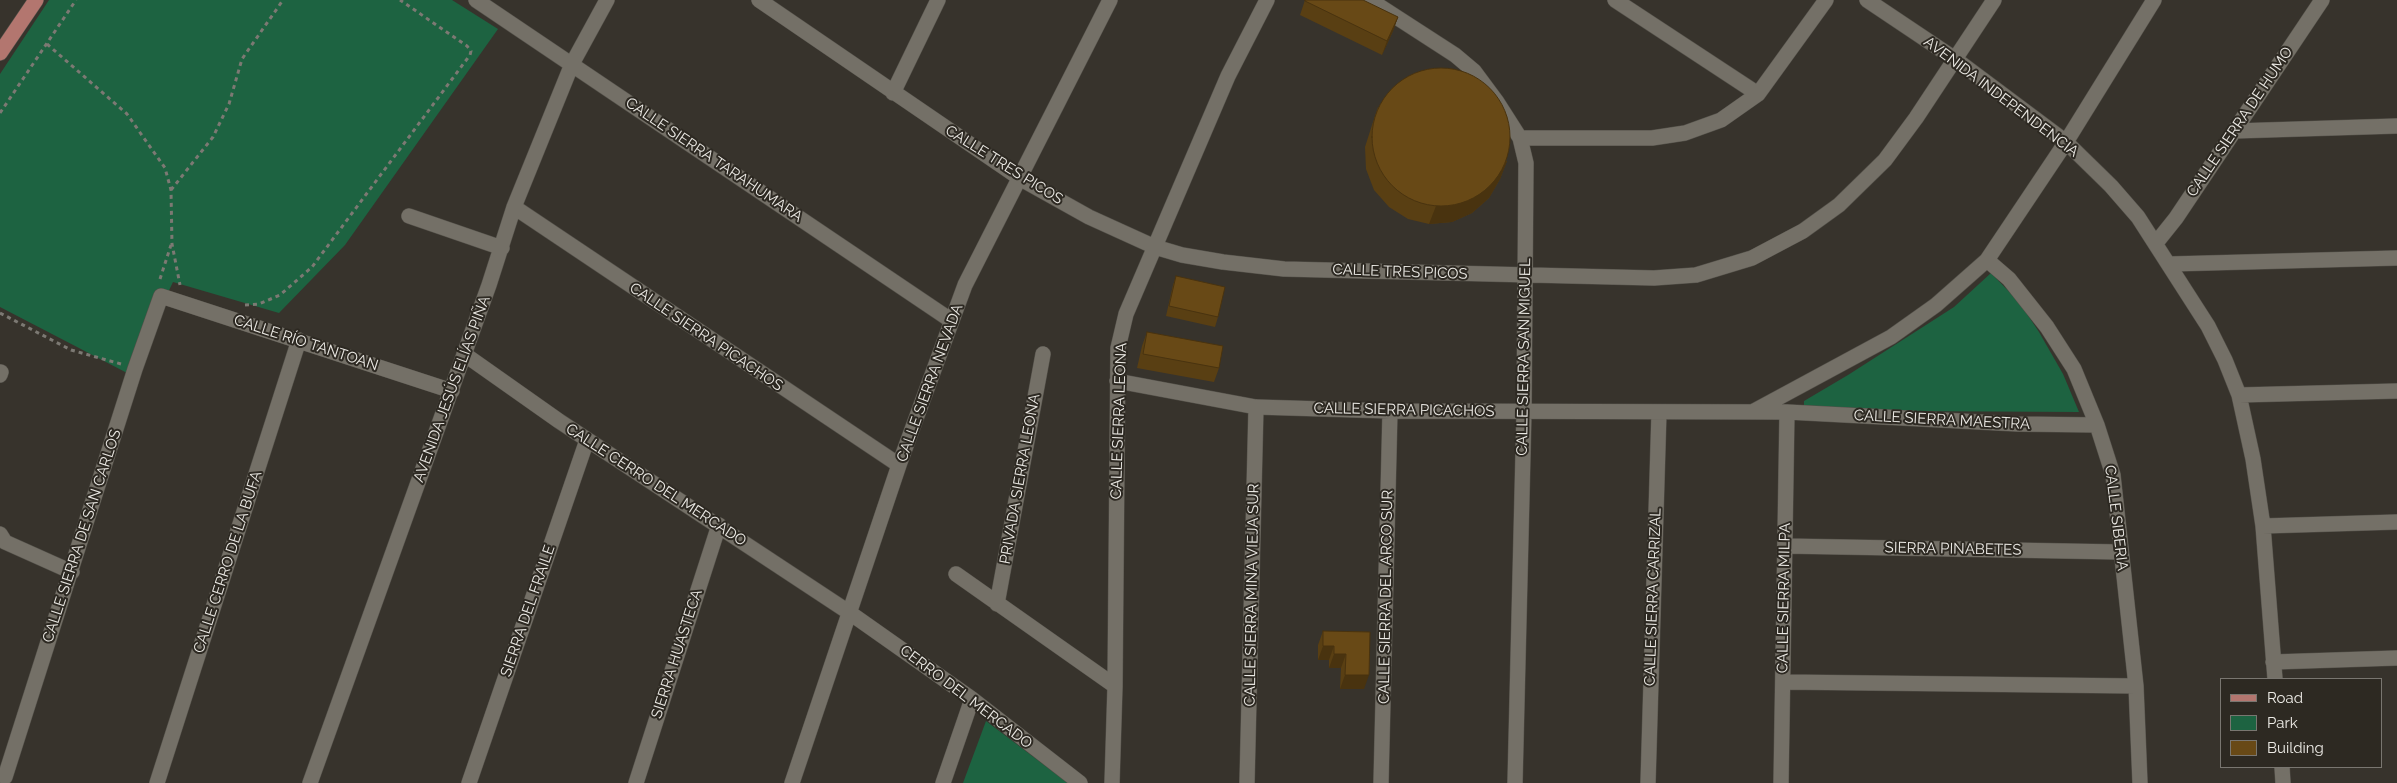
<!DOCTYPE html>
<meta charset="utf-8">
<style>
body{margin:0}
#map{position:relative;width:2397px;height:783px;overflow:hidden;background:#37332c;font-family:Raleway,sans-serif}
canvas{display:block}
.legend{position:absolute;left:2220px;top:678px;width:162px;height:90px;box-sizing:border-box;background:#2d2922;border:1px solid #797670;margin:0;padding:6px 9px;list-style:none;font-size:15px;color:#eceae5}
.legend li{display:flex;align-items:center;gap:10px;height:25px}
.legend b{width:25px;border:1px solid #797670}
</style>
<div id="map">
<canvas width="2397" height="783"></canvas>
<ul class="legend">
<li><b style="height:6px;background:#b3766f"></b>Road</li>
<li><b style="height:14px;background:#1d6341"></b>Park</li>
<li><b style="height:14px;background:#684916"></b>Building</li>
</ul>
</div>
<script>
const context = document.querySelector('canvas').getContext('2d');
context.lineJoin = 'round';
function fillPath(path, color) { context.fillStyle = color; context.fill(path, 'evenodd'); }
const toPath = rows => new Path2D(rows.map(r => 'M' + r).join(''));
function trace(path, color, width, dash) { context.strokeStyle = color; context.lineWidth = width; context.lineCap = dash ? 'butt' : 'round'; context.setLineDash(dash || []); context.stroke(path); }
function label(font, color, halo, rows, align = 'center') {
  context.font = font + ' Raleway,sans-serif'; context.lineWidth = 4; context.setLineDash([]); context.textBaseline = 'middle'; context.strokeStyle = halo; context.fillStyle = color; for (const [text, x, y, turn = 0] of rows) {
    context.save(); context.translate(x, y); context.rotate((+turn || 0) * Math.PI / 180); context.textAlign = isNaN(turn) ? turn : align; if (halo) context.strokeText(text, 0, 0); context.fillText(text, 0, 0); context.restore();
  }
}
fillPath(toPath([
 [49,0,452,0,498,29,345,245,279,313,173,282,129,374,0,307,0,74],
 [1991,273,2019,302,2039,332,2063,374,2079,412,1901,411,1804,408,1804,401,1848,375,1954,307],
 [986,721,1068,783,963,783]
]), '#1d6341');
const minor = toPath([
 [476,0,952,321],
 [759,0,1021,179,1089,217,1155,247,1182,255,1223,262,1284,269,1654,278,1696,275,1752,258,1803,231,1839,205,1885,160,1916,118,1994,0],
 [1370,0,1455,55,1474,71,1497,102,1520,138,1526,163,1524,412,1515,783],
 [1615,0,1758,94],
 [1867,0,1955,59,2066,142,2111,186,2138,217,2208,326,2225,360,2239,395,2253,459,2263,526,2275,679],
 [893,93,938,0],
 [2234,131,2397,126],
 [1520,138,1652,138,1685,133,1721,120,1758,94,1826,0],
 [514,207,899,465],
 [409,216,502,248],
 [2156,243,2176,218,2322,0],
 [1987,260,2009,279,2047,327,2074,369,2097,425,2113,475,2136,686,2140,783],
 [2170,264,2397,258],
 [464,354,559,421,850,613,972,699,1080,783],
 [0,375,1,372],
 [1117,381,1256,407,1390,411,1787,412,2018,424,2097,425],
 [2239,395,2397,391],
 [1754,411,1891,337,1936,305,1987,260,2066,142,2154,0],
 [2263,526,2397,522],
 [0,534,5,542,72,572],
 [1785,546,2120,552],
 [956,574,1115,686],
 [997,604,1043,354],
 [2273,662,2397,658],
 [1783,682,2136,686],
 [2282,767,2283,783],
 [5,777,135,369,161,296,452,391],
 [157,783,299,340],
 [310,783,489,285,514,207,572,64,607,0],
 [469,783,587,440],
 [636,783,719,525],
 [792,783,899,465,965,285,1110,0],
 [943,783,972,699],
 [1112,783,1115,686,1118,348,1126,314,1228,76,1267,0],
 [1247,783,1256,407],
 [1381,783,1390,411],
 [1648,783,1659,412],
 [1781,783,1787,412]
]);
const major = toPath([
 [0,53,36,0]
]);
trace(minor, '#54514a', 16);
trace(major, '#54514a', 16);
trace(toPath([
 [47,44,127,114,165,168,171,190,172,244,180,285],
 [0,113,76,0],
 [171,190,213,137,229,104,242,59,283,0],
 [160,279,171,245],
 [245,305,259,304,280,295,312,267,470,55,471,51,467,46,400,0],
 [0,313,71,350,121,364]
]), '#7c7973', 3, [4, 4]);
trace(minor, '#747067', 15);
trace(major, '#b3766f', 15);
fillPath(toPath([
 [1305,0,1398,17,1393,31,1382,55,1300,15],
 [1378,107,1507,161,1500,179,1489,198,1472,213,1452,222,1429,224,1408,219,1389,207,1374,190,1366,169,1365,147,1372,125],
 [1176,276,1218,317,1215,327,1166,316,1173,285],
 [1147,332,1219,368,1214,382,1137,368,1142,346],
 [1323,631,1370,632,1364,689,1340,689,1341,668,1329,668,1329,660,1318,660,1318,645]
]), '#593f13');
fillPath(toPath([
 [1398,17,1393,31,1382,55,1387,41],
 [1507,161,1500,179,1489,198,1472,213,1452,222,1429,224,1436,206],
 [1323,646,1334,646,1329,660,1318,660],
 [1334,654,1346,654,1341,668,1329,668],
 [1345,675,1369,675,1364,689,1340,689]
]), '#49330f');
const building = toPath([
 [1305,0,1363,0,1398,17,1387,41,1305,1,1305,0],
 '1372 137a69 69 0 1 1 138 0a69 69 0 1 1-138 0Z',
 [1176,276,1225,287,1218,317,1169,306,1176,276],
 [1147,332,1223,346,1219,368,1143,354,1147,332],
 [1323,631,1370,632,1369,675,1345,675,1346,654,1334,654,1334,646,1323,646,1323,631]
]);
fillPath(building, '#684916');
trace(building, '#49330f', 1);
label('15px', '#eceae5', '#2d2922', [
 ["AVENIDA INDEPENDENCIA",2001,97,37],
 ["CALLE SIERRA DE HUMO",2240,122,-56],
 ["CALLE SIERRA TARAHUMARA",714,160,34],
 ["CALLE TRES PICOS",1004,165,32],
 ["CALLE TRES PICOS",1400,272,2],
 ["CALLE SIERRA PICACHOS",706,337,34],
 ["CALLE RÍO TANTOAN",306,343,18],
 ["CALLE SIERRA SAN MIGUEL",1524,357,-89],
 ["CALLE SIERRA NEVADA",930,383,-70],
 ["AVENIDA JESÚS ELÍAS PIÑA",452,389,-70],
 ["CALLE SIERRA PICACHOS",1404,410,1],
 ["CALLE SIERRA MAESTRA",1942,420,3],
 ["CALLE SIERRA LEONA",1119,421,-88],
 ["PRIVADA SIERRA LEONA",1020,479,-80],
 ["CALLE CERRO DEL MERCADO",656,485,33],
 ["CALLE SIBERIA",2116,518,83],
 ["CALLE SIERRA DE SAN CARLOS",82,536,-72],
 ["SIERRA PINABETES",1953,549,1],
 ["CALLE CERRO DE LA BUFA",228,562,-72],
 ["CALLE SIERRA MINA VIEJA SUR",1252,595,-89],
 ["CALLE SIERRA DEL ARCO SUR",1386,597,-89],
 ["CALLE SIERRA CARRIZAL",1653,597,-88],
 ["CALLE SIERRA MILPA",1784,598,-89],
 ["SIERRA DEL FRAILE",528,611,-71],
 ["SIERRA HUASTECA",677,654,-72],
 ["CERRO DEL MERCADO",966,697,37]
]);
</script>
